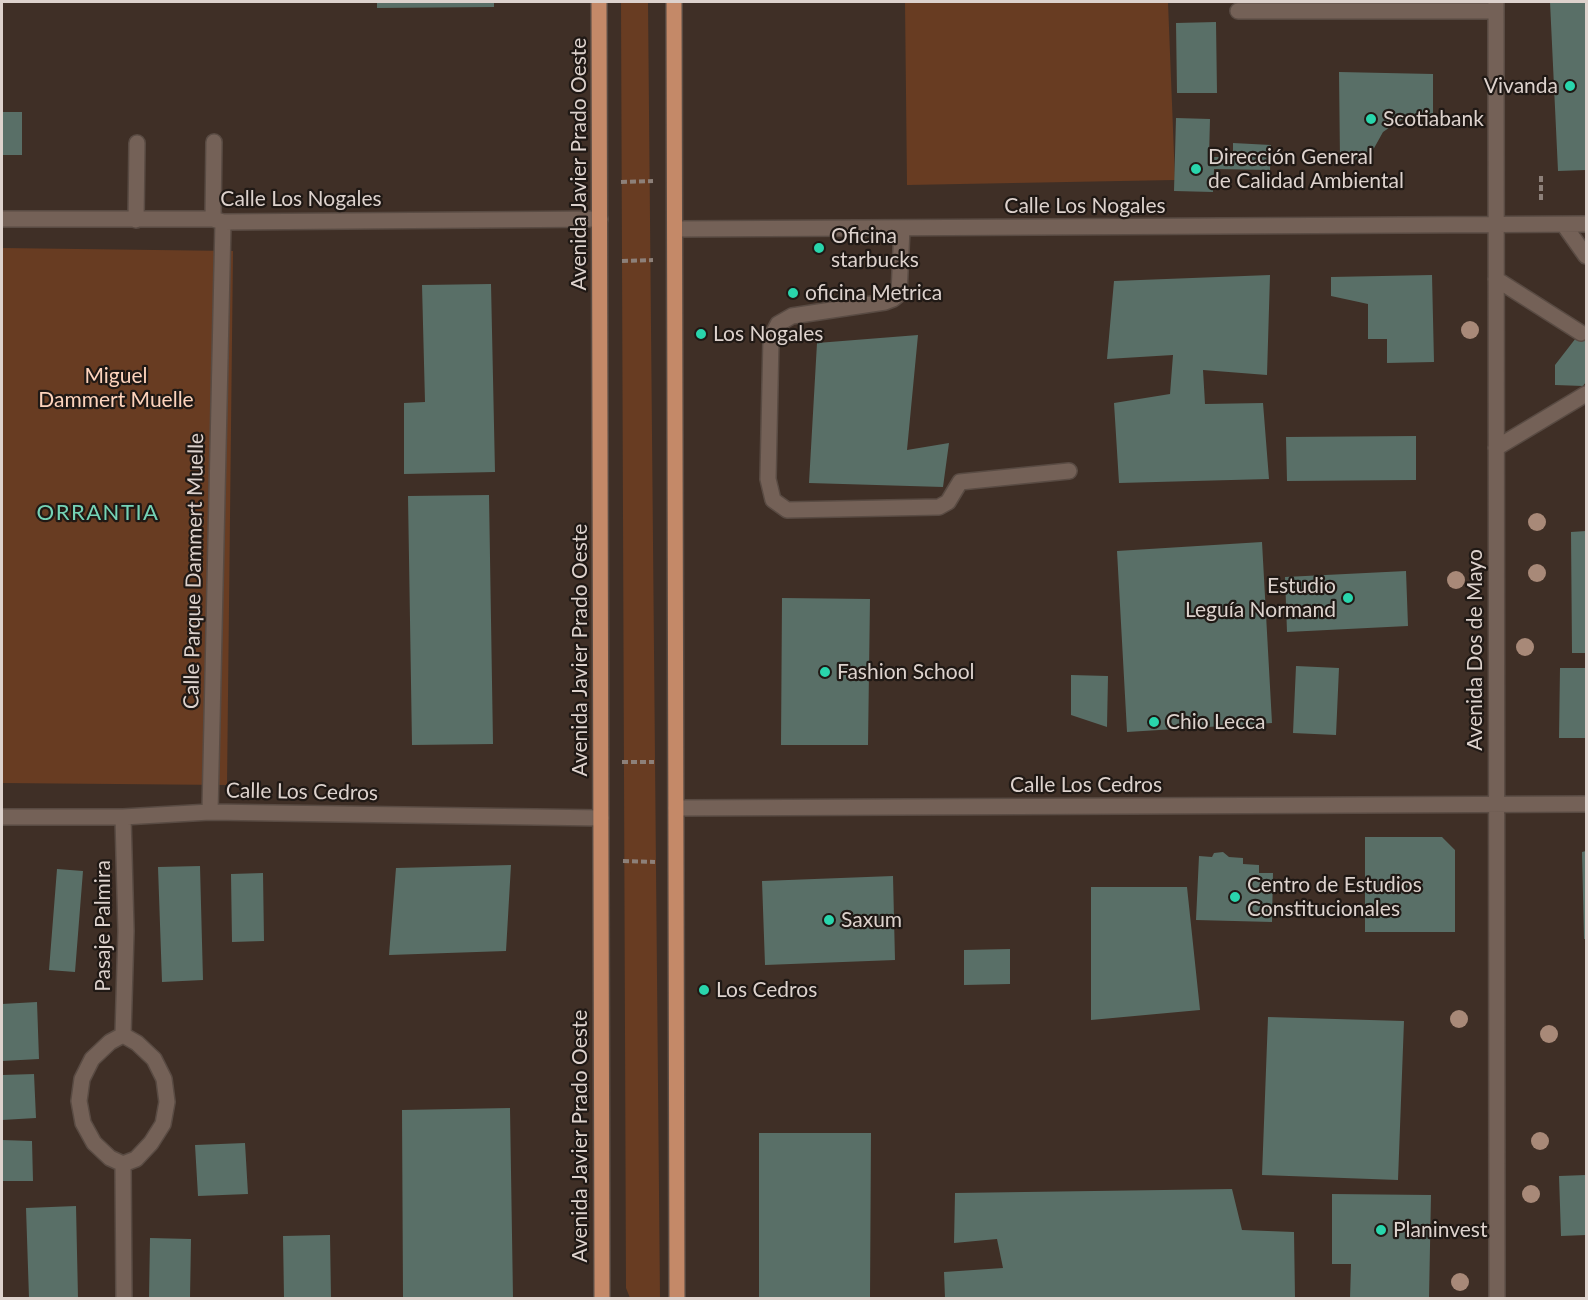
<!DOCTYPE html>
<meta charset="utf-8">
<style>
body{margin:0}
#map{position:relative;width:1588px;height:1300px;overflow:hidden;background:#3f2f26;font-family:Lato,sans-serif}
canvas{display:block}
.frame{position:absolute;inset:0;border:3px solid #ddd2cd;pointer-events:none}
</style>
<div id="map">
<canvas width="1588" height="1300"></canvas>
<div class="frame"></div>
</div>
<script>
const context = document.querySelector('canvas').getContext('2d');
context.lineJoin = 'round';
function fillPath(path, color) { context.fillStyle = color; context.fill(path, 'evenodd'); }
const toPath = rows => new Path2D(rows.map(r => 'M' + r).join(''));
function trace(path, color, width, dash) { context.strokeStyle = color; context.lineWidth = width; context.lineCap = dash ? 'butt' : 'round'; context.setLineDash(dash || []); context.stroke(path); }
function label(font, color, halo, rows, align = 'center') {
  context.font = font + ' Lato,sans-serif'; context.lineWidth = 4.5; context.setLineDash([]); context.textBaseline = 'middle'; context.strokeStyle = halo; context.fillStyle = color; for (const [text, x, y, turn = 0] of rows) {
    context.save(); context.translate(x, y); context.rotate((+turn || 0) * Math.PI / 180); context.textAlign = isNaN(turn) ? turn : align; if (halo) context.strokeText(text, 0, 0); context.fillText(text, 0, 0); context.restore();
  }
}
fillPath(toPath([
 [621,2,648,2,660,1298,630,1298,626,1288],
 [905,2,1168,2,1175,180,907,185],
 [2,248,233,251,227,785,2,783]
]), '#683c22');
fillPath(toPath([
 [377,2,494,2,494,7,377,8],
 [1550,2,1586,2,1586,170,1558,171],
 [1216,22,1217,93,1177,93,1176,23],
 [1339,72,1433,74,1433,114,1409,116,1396,123,1383,132,1368,159,1340,161],
 [2,112,22,112,22,155,2,155],
 [1176,118,1210,119,1209,157,1233,157,1233,143,1271,145,1270,170,1214,169,1213,192,1174,191],
 [1270,275,1267,375,1203,370,1205,404,1263,403,1269,479,1119,483,1114,403,1170,394,1173,355,1107,359,1114,281],
 [1432,275,1434,362,1387,363,1387,339,1368,339,1368,304,1331,296,1331,277],
 [491,284,495,472,404,474,404,403,425,402,422,285],
 [1586,325,1586,382,1583,386,1555,385,1555,365],
 [918,335,907,450,949,443,943,487,809,483,817,343],
 [1416,436,1416,480,1287,481,1286,437],
 [489,495,493,744,412,745,408,496],
 [1586,531,1586,653,1572,653,1571,532],
 [1262,542,1272,723,1127,732,1117,551],
 [1406,571,1408,626,1287,632,1285,577],
 [782,598,870,599,868,745,781,745],
 [1296,666,1339,668,1336,735,1293,733],
 [1560,668,1586,668,1586,738,1559,738],
 [1071,675,1108,676,1107,727,1071,715],
 [1365,837,1442,837,1455,850,1455,932,1365,932],
 [1586,851,1586,939,1584,939,1582,852],
 [1223,852,1229,857,1243,858,1243,864,1259,865,1259,873,1273,873,1272,922,1196,920,1199,856,1212,857,1214,853],
 [511,865,506,951,389,955,396,868],
 [200,866,203,980,162,982,158,867],
 [57,869,83,871,75,972,49,970],
 [263,873,264,941,232,942,231,874],
 [893,876,895,960,765,965,762,881],
 [1091,887,1187,887,1200,1010,1091,1020],
 [1010,949,1010,984,964,985,964,950],
 [37,1002,39,1059,2,1061,2,1004],
 [1268,1017,1404,1021,1398,1180,1262,1175],
 [34,1074,36,1118,2,1120,2,1075],
 [510,1108,513,1298,403,1298,402,1110],
 [759,1133,871,1133,870,1298,759,1298],
 [2,1140,32,1141,33,1181,2,1181],
 [245,1143,248,1194,198,1196,195,1145],
 [1586,1175,1586,1235,1561,1236,1559,1176],
 [1232,1189,1242,1230,1294,1232,1295,1298,945,1298,944,1272,1003,1268,997,1239,954,1243,955,1193],
 [1332,1194,1431,1195,1429,1298,1350,1298,1351,1264,1332,1264],
 [76,1206,78,1298,29,1298,26,1208],
 [330,1235,331,1298,284,1298,283,1236],
 [150,1238,191,1239,190,1298,149,1298]
]), '#596f67');
const minor = toPath([
 [1496,2,1497,1298],
 [1238,11,1496,11],
 [2,219,213,219,223,222,600,219],
 [213,219,214,142],
 [136,220,137,143],
 [1564,225,1586,256],
 [902,228,899,294,893,299,885,302,792,316,778,324,771,338,768,479,773,500,787,510,939,507,948,502,960,482,1069,471],
 [675,229,1586,224],
 [1496,279,1581,333],
 [1496,448,1586,394],
 [676,808,1586,804],
 [210,812,223,222],
 [2,817,123,817,210,812,601,818],
 [123,1035,137,1043,154,1059,164,1079,167,1102,163,1124,151,1143,136,1159,123,1164,110,1158,94,1143,83,1123,79,1101,82,1079,92,1059,110,1042,123,1035],
 [123,1035,126,931,123,817],
 [123,1164,124,1298]
]);
const major = toPath([
 [599,2,602,1298],
 [674,2,677,1298]
]);
trace(minor, '#594b43', 18);
trace(major, '#594b43', 18);
trace(toPath([
 [621,182,653,181],
 [1541,200,1541,173],
 [622,261,653,260],
 [622,762,654,762],
 [623,861,655,862]
]), '#8d8079', 4, [6, 3]);
trace(minor, '#746157', 15);
trace(major, '#c48968', 15);
context.fillStyle = '#a88978';
for (const [x, y] of [
 [1470,330],
 [1537,522],
 [1537,573],
 [1456,580],
 [1525,647],
 [1459,1019],
 [1549,1034],
 [1540,1141],
 [1531,1194],
 [1460,1282]
]) { context.beginPath(); context.arc(x, y, 9, 0, 2 * Math.PI); context.fill(); }
for (const [x, y, r, color] of [
 [1570,86,6,"#29d5ac"],
 [1371,119,6,"#29d5ac"],
 [1196,169,6,"#29d5ac"],
 [819,248,6,"#29d5ac"],
 [793,293,6,"#29d5ac"],
 [701,334,6,"#29d5ac"],
 [1348,598,6,"#29d5ac"],
 [825,672,6,"#29d5ac"],
 [1154,722,6,"#29d5ac"],
 [1235,897,6,"#29d5ac"],
 [829,920,6,"#29d5ac"],
 [704,990,6,"#29d5ac"],
 [1381,1230,6,"#29d5ac"]
]) { const dot = new Path2D(); dot.arc(x, y, r, 0, 2 * Math.PI); context.fillStyle = color; context.fill(dot); trace(dot, '#201915', 2); }
label('21px', '#ddd2cd', '#201915', [
 ["Vivanda",1558,86,"right"],
 ["Scotiabank",1383,119],
 ["Dirección General",1208,157],
 ["de Calidad Ambiental",1208,181],
 ["Oficina",831,236],
 ["starbucks",831,260],
 ["oficina Metrica",805,293],
 ["Los Nogales",713,334],
 ["Estudio",1336,586,"right"],
 ["Leguía Normand",1336,610,"right"],
 ["Fashion School",837,672],
 ["Chio Lecca",1166,722],
 ["Centro de Estudios",1247,885],
 ["Constitucionales",1247,909],
 ["Saxum",841,920],
 ["Los Cedros",716,990],
 ["Planinvest",1393,1230]
], 'left');
label('21px', '#ddd2cd', '#201915', [
 ["Avenida Javier Prado Oeste",579,164,-90],
 ["Calle Los Nogales",301,199],
 ["Calle Los Nogales",1085,206],
 ["Calle Parque Dammert Muelle",194,571,-89],
 ["Avenida Javier Prado Oeste",580,650,-90],
 ["Avenida Dos de Mayo",1475,650,-90],
 ["Calle Los Cedros",1086,785],
 ["Calle Los Cedros",302,792,1],
 ["Pasaje Palmira",103,926,-90],
 ["Avenida Javier Prado Oeste",580,1136,-90]
]);
label('21px', '#fdd3bc', '#201915', [
 ["Miguel",116,376],
 ["Dammert Muelle",116,400]
]);
context.letterSpacing = '1.5px';
label('22px', '#75d3b6', '#201915', [
 ["ORRANTIA",98,513]
]);
context.letterSpacing = '0px';
</script>
